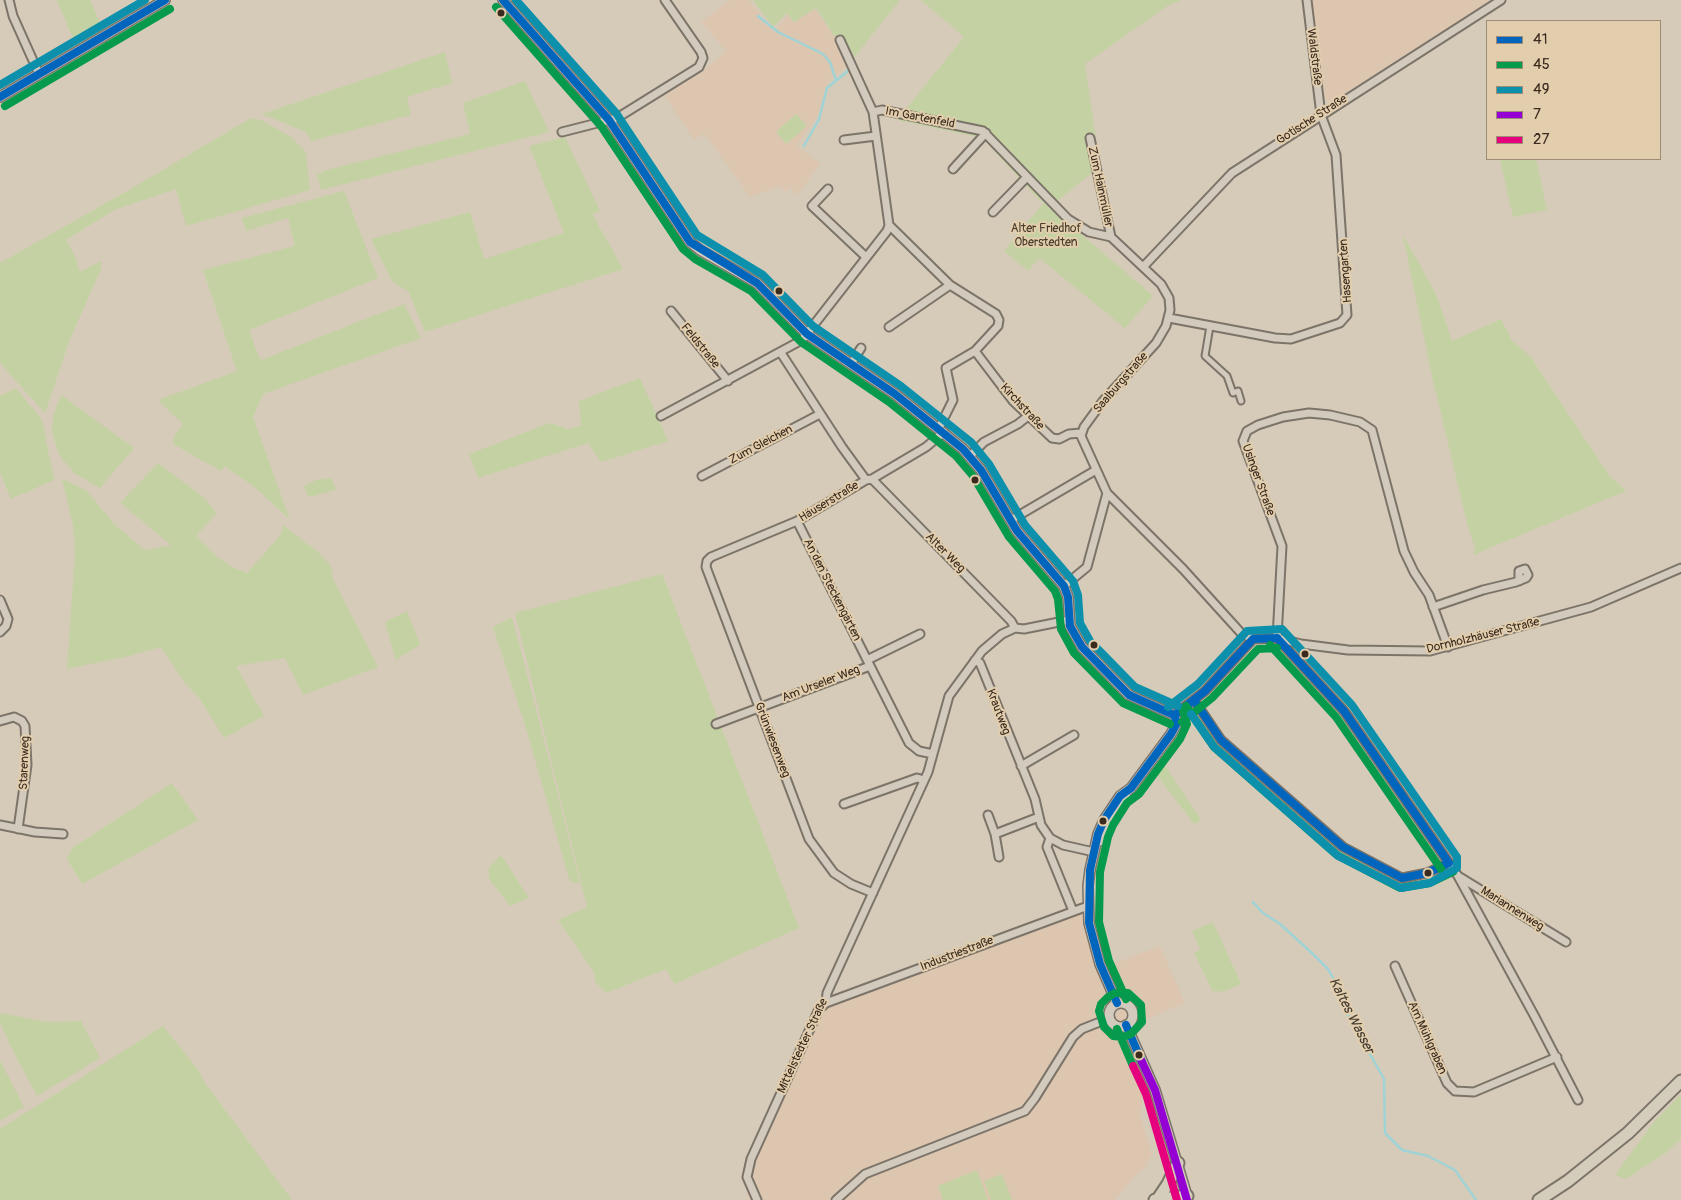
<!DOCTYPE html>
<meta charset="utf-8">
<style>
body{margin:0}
#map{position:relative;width:1681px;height:1200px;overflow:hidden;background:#d6cbb9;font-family:Pangolin,sans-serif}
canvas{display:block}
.legend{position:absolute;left:1486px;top:20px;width:175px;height:140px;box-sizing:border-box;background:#e2cead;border:1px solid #9f8c74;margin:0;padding:6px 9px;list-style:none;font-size:15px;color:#3b2a1e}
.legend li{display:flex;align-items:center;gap:10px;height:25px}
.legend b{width:25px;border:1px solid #9f8c74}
</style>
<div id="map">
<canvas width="1681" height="1200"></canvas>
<ul class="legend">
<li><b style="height:6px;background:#0065bd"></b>41</li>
<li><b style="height:6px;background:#069a4c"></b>45</li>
<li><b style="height:6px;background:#0c90ab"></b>49</li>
<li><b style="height:6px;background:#9400d3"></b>7</li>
<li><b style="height:6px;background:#e5007d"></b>27</li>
</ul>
</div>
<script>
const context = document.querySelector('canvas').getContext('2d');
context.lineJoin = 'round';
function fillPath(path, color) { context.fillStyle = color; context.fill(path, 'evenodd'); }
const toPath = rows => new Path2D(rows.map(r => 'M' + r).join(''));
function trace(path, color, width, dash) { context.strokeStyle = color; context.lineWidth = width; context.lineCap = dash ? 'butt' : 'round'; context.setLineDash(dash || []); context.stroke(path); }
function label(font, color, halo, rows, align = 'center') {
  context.font = font + ' Pangolin,sans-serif'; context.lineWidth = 4; context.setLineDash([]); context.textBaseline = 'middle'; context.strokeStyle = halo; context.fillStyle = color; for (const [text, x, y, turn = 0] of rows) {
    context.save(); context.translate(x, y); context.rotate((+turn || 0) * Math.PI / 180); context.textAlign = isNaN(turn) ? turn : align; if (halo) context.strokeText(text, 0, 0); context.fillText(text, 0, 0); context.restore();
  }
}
fillPath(toPath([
 [730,0,749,0,773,32,788,15,793,23,815,9,837,41,848,65,827,83,818,116,797,146,820,164,797,196,791,188,785,192,780,186,750,197,704,133,694,140,664,95,702,72,726,51,701,22],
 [1312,0,1491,0,1331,102,1325,99],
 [1088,906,1101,968,1160,946,1185,1003,1123,1029,1144,1080,1142,1108,1139,1112,1152,1154,1146,1167,1136,1175,1115,1200,750,1200,747,1197,749,1166,822,1006]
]), '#dcc6b0');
fillPath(toPath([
 [57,0,90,0,101,25,74,41],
 [753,0,900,0,848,65,844,51,816,8,794,22,787,13,773,27],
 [921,0,1181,0,1166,7,1085,64,1100,166,1056,202,1048,196,1041,202,986,142,977,137,897,120,964,37],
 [445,52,452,83,407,97,411,115,311,141,306,132,262,114],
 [525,81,549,132,321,190,317,175,326,170,470,134,463,103],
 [796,114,807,126,786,144,776,132],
 [251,118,261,120,291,137,306,152,310,190,186,226,176,189,116,209,66,240,75,256,80,272,101,261,101,269,70,339,45,413,0,363,0,263,129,190],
 [565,137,600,211,592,214,623,269,425,332,409,292,392,281,371,239,470,212,484,259,564,233,529,146],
 [1500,159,1536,159,1547,210,1513,217],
 [344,191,378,278,249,330,257,352,261,360,404,304,421,338,263,394,253,417,290,520,256,488,224,466,221,471,173,444,175,435,183,424,158,400,237,371,203,270,295,246,288,218,246,231,242,218],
 [1044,202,1151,294,1152,297,1125,328,1039,258,1028,271,1004,251],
 [1403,235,1436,294,1452,341,1501,319,1512,341,1530,356,1609,475,1626,491,1473,555,1475,549,1467,523,1431,372],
 [640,378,668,441,601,462,588,443,478,478,469,454,550,423,568,429,581,426,579,401],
 [16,388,42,420,54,480,11,499,0,473,0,396],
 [61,395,134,448,100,488,74,473,59,455,52,432,53,417],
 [158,463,202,496,217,513,196,536,217,557,234,568,247,573,281,534,283,525,319,553,331,566,333,579,378,667,303,695,285,658,236,666,264,716,224,738,200,699,186,684,161,647,129,656,67,669,75,553,73,526,62,479,86,490,114,524,145,550,171,545,120,503],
 [331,478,336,490,309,497,304,486,316,480],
 [662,574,799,928,674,984,666,969,606,993,596,983,594,972,558,920,587,907,515,613],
 [407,611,420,645,396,660,385,622],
 [512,617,538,717,580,883,570,882,525,725,493,627],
 [1162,761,1201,820,1194,824,1153,770],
 [172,783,198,820,82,884,67,859,72,848],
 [501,855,529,898,510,906,489,879,489,868],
 [1213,922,1241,984,1219,993,1218,990,1213,992,1194,953,1200,950,1192,931],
 [0,1013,48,1022,81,1021,100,1058,37,1096,11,1047,0,1022],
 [163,1026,199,1071,205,1083,292,1200,0,1200,0,1129],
 [0,1060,24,1107,0,1121],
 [1681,1094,1681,1139,1667,1152,1626,1179,1615,1175,1653,1123],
 [977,1170,988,1200,943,1200,938,1186],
 [1002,1174,1012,1200,991,1200,984,1181]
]), '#c4d2a3');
trace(toPath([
 [758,16,778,32,823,54,830,62,836,80],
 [804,146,819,119,827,88,849,70],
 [1253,902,1263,913,1280,924,1314,955,1328,969,1336,983,1347,1013,1384,1079,1385,1133,1402,1150,1428,1156,1455,1170,1476,1200]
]), '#9fd3d5', 2.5);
const pedestrian = toPath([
 [1210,326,1205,356,1227,376,1233,393,1238,391,1241,401]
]);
const minor = toPath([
 [9,0,13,16,39,74],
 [840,40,873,112,882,110,983,131,1068,219,1089,232,1111,237],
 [873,112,889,225],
 [562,132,617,118,699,67,703,58,701,52,665,0],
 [1090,138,1111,237,1161,284,1169,298,1170,310,1166,326,1156,343,1103,401,1084,427,1081,436,1107,493,1183,569,1241,633,1253,639],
 [844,140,876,136],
 [953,169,986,133],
 [828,189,812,206,866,257],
 [993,212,1026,178],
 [1144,266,1232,173,1501,0],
 [671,311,728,381],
 [1169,318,1275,338,1291,339,1340,323,1347,315,1336,155,1321,115,1307,0],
 [889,327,950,285],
 [781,353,842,447,866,480],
 [851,364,861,348],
 [661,416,802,340,887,231,889,225,950,285,996,314,999,320,998,326,975,351,1013,401,1052,438,1059,439,1069,434,1081,433],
 [939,428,953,400,946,368,975,351],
 [970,456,984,442,1018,424,1028,416],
 [702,476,820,414],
 [872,479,1011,621,1015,628],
 [1011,520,1096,470],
 [797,521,909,743,919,751,933,754],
 [1064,586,1087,567,1107,493],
 [0,600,8,619,6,626,0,632],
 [1433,607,1483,590,1516,582,1526,578,1528,575,1525,569,1519,571,1519,581],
 [1277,638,1282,546,1243,441,1247,431,1258,425,1283,417,1309,413,1330,415,1360,422,1372,430,1404,551,1414,572,1429,595,1448,647],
 [1277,638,1344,711,1458,876,1535,1017,1578,1100],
 [867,660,920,634],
 [975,660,980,663,1035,799,1041,825,1050,838,1047,847,1073,911],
 [1194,700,1221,740,1343,847,1402,878,1427,873,1449,863],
 [1174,715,1205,691,1253,639,1277,638,1301,644,1348,650,1430,651,1591,607,1681,568],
 [0,721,14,717,22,721,25,726,27,765,18,829],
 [716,724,870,666],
 [1021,766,1074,735],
 [844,804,917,778,924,780],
 [988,815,995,834,1039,817],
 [0,825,35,832,63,834],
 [995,834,999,857],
 [1050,838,1063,845,1094,852],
 [1458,876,1566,942],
 [873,893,851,884,834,873,809,839,706,567,707,561,711,557,797,521,866,480,872,479,926,447,944,432],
 [1395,966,1447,1083,1455,1091,1474,1092,1557,1057],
 [826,1003,1088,906],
 [757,1200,747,1177,751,1159,819,1009,826,1003,827,993,928,772,949,696,982,651,1002,634,1015,628,1024,629,1069,620],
 [836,1200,865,1174,1025,1111,1035,1098,1073,1037,1082,1029,1110,1018]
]);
const tertiary = toPath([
 [503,0,609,120,690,242,700,250,757,283,807,334,895,394,963,449,981,470,1017,531,1064,586,1068,597,1070,626,1082,647,1129,695,1174,715,1177,723,1171,734,1131,788,1120,796,1104,820,1098,834,1090,870,1088,886,1089,923,1100,964,1117,1003],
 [0,97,165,0],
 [1100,841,1124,801,1126,793],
 '1109 1015a12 12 0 1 1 24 0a12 12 0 1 1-24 0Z',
 [1126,1025,1155,1090,1187,1196]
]);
const primary = toPath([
 [1158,1199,1168,1184,1178,1163],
 [1155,1200,1187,1196],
 [1539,1200,1568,1181,1628,1133,1681,1081]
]);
trace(pedestrian, '#7c7469', 9);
trace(minor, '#7c7469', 11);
trace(tertiary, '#7c7469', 12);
trace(primary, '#7c7469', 15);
trace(pedestrian, '#d2cabd', 5);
trace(minor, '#d2cabd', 7);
trace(tertiary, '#d2cabd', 9);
trace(primary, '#d5cdbb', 11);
trace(toPath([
 [503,0,609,120,690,242,757,283,807,334,895,394,963,449,981,470,1017,531,1064,586,1068,597,1070,626,1082,647,1129,695,1174,715],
 [0,97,165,0],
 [1277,638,1344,711,1449,863],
 [1194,700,1221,740,1343,847,1402,878,1427,873,1449,863],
 [1176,714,1205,691,1253,639,1277,638],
 [1117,1003,1100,964,1089,923,1090,870,1098,834,1104,820,1120,796,1131,788,1171,734,1177,723,1174,715],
 [1126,1025,1142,1062]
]), '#0065bd', 8);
trace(toPath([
 [496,7,601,126,683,249,695,259,751,291,801,342,889,402,956,456,973,476,1009,537,1055,591,1058,599,1061,629,1074,653,1123,703,1170,724],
 [5,106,170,9],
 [1270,645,1336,717,1441,869],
 [1186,706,1214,747,1337,855,1400,888,1430,883,1453,872],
 [1182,722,1212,698,1258,649,1277,648],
 [1126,999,1109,961,1099,922,1100,872,1108,837,1113,825,1127,803,1139,794,1180,739,1187,724,1183,711],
 [1117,1029,1133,1066],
 [1131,1034,1123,1037,1113,1036,1104,1027,1099,1011,1101,1004,1108,997,1115,993,1128,993,1141,1005,1142,1022,1132,1033]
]), '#069a4c', 8);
trace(toPath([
 [516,0,616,113,697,235,763,275,813,326,901,386,971,442,989,464,1025,525,1073,581,1078,595,1080,623,1090,641,1135,687,1178,706],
 [0,85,145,0],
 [1168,707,1198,684,1247,631,1282,629,1352,705,1457,857,1457,868,1430,883,1401,888,1338,856,1214,747,1191,714]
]), '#0c90ab', 8);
trace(toPath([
 [1142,1062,1155,1090,1187,1200]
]), '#9400d3', 8);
trace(toPath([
 [1133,1066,1146,1094,1177,1200]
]), '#e5007d', 8);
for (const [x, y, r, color] of [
 [501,13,4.5,"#3b2a1e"],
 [779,291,4.5,"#3b2a1e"],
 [975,480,4.5,"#3b2a1e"],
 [1094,645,4.5,"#3b2a1e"],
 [1305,654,4.5,"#3b2a1e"],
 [1103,821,4.5,"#3b2a1e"],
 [1428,873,4.5,"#3b2a1e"],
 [1139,1055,4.5,"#3b2a1e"]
]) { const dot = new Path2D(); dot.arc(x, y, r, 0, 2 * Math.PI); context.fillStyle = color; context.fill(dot); trace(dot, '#e2cead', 2); }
label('12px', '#3b2a1e', '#e2cead', [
 ["Waldstraße",1314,57,83],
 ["Im Gartenfeld",920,118,11],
 ["Gotische Straße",1312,120,-33],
 ["Zum Hainmüller",1100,187,78],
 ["Hasengarten",1346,271,-94],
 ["Feldstraße",700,346,51],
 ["Saalburgstraße",1121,383,-49],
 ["Kirchstraße",1022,407,47],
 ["Zum Gleichen",761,445,-28],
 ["Usinger Straße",1258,480,70],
 ["Häuserstraße",829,502,-31],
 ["Alter Weg",945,553,45],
 ["An den Steckengärten",832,590,63],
 ["Dornholzhäuser Straße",1483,636,-14],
 ["Am Urseler Weg",821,684,-21],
 ["Krautweg",998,712,69],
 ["Grünwiesenweg",772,740,69],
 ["Starenweg",25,763,-88],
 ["Mariannenweg",1512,909,32],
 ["Industriestraße",957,954,-21],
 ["Am Mühlgraben",1427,1038,66],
 ["Mittelstedter Straße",803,1046,-65]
]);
label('12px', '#473b2a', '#e2cead', [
 ["Alter Friedhof",1046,229],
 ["Oberstedten",1046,243]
]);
label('italic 14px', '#433b32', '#e2cead', [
 ["Kaltes Wasser",1351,1016,63]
]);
</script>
